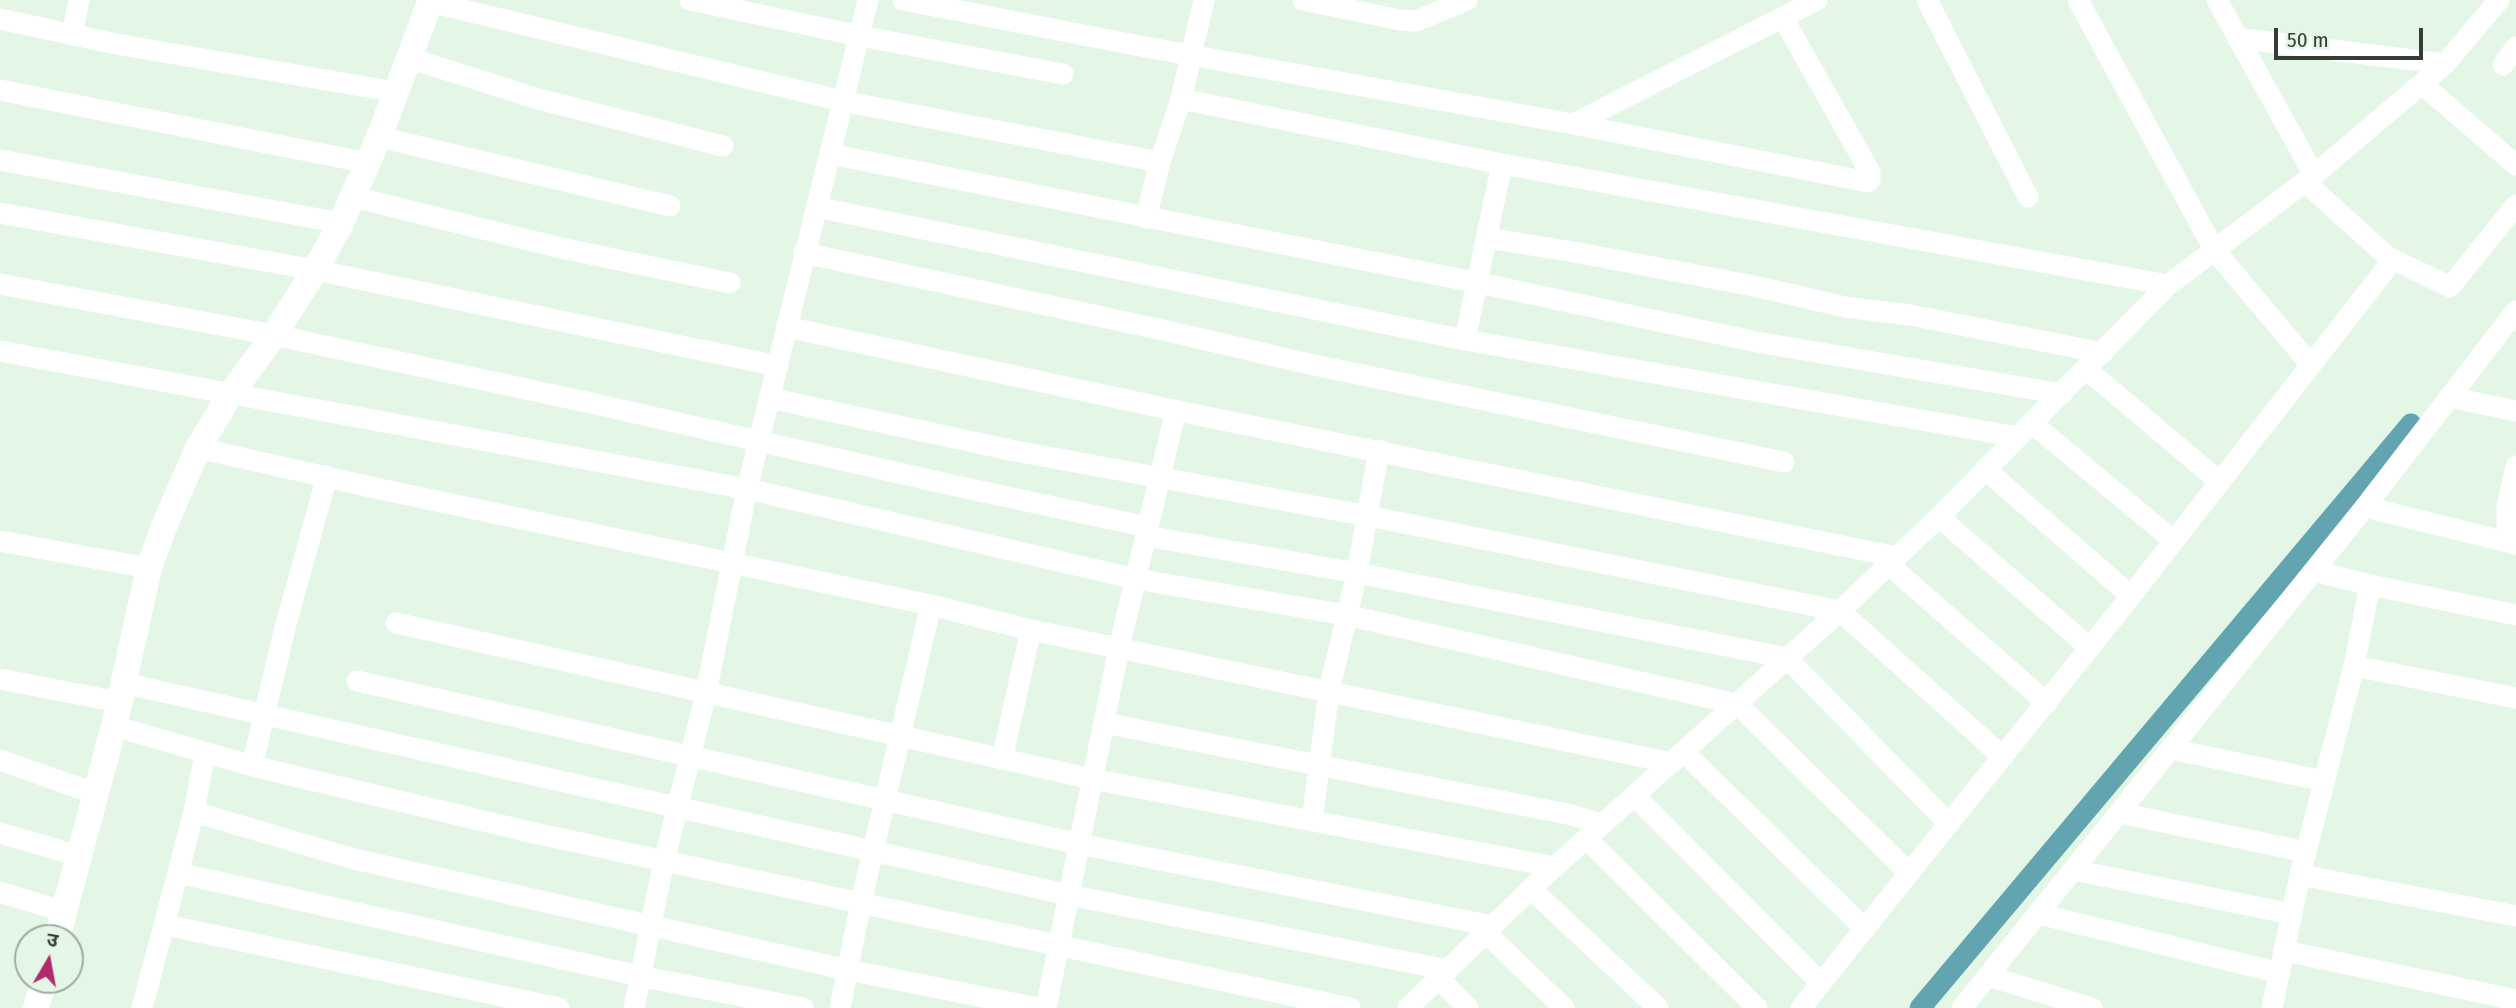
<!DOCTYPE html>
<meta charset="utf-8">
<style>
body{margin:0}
#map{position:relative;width:2516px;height:1008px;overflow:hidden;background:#e4f6e6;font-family:"Fira Sans Condensed","Noto Sans Devanagari",sans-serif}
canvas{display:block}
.north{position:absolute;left:14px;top:924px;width:70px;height:70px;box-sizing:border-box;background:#e4f6e6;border:2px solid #9eaca0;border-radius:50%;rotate:10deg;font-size:19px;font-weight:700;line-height:28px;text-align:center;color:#363d37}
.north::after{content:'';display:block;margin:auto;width:24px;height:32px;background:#b12a6d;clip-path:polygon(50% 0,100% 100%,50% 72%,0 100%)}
.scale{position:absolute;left:2274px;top:28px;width:149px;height:32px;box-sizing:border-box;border:4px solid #363d37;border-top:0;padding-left:9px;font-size:21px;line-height:24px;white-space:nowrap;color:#363d37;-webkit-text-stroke:5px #e4f6e6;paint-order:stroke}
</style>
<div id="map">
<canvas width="2516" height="1008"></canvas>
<div class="north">उ</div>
<div class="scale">50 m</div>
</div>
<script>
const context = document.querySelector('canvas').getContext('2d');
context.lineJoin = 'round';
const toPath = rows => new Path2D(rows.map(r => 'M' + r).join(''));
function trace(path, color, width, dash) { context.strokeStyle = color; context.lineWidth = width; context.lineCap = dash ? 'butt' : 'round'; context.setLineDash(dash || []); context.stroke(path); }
trace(toPath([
 [1920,1008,2411,424]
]), '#62a5b0', 21);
trace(toPath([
 [690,0,860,36,1063,74],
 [903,0,1140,46,1573,124,1868,182,1870,180,1870,172,1783,18],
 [1204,0,1181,99,1502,164,2168,285],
 [1303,0,1400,20,1416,21,1467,0],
 [1927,0,2028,197],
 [2078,0,2215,251,2311,365],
 [2217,0,2314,175],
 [430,2,842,101,1160,162],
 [0,19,116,44,396,92],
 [72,35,79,0],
 [2237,38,2445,64],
 [409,58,538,99,723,146],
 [2503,65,2516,47],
 [2422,84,2516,165],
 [0,90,368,163],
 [1573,124,1817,0],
 [379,137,670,206],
 [830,154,1479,283,1757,342,2062,394],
 [0,160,341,223],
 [2305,182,2388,257,2450,287,2516,205],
 [353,197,561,248,730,283],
 [816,207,1465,340,2018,437],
 [0,213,315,270,778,366],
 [1146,218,1160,162,1181,99],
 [1487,238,1574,252,1754,286,1845,307,1910,315,2103,353],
 [804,253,1163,330,1309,364,1784,462],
 [0,284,274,335,591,403,956,486,1148,527],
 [786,327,1178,411],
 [1465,340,1502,164],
 [0,351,747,489,1136,579,1346,615,1737,704,1909,873],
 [2086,369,2220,482],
 [2449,397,2516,411],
 [769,398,1010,450,1368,516,1840,611,2003,757],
 [2033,424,2174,541],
 [198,448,375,488,931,605,1031,630,1672,763],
 [1987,471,2131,596],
 [2365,507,2516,544],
 [1939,517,2090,648],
 [1146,536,1357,573,1787,658,1949,824],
 [0,541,149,568],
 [2507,542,2507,507,2516,466],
 [1888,564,2047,703],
 [2314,571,2370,585],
 [396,623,1092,779,1555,867],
 [2354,666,2516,698],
 [0,679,119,702],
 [357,681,1079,844,1493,926],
 [123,683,1069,895,1448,970],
 [1104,723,1567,814,1603,824],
 [114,726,252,766,534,833,1350,1008],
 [2171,749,2324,781],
 [1684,752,1865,929],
 [1002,759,1031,630],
 [0,760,96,794],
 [252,766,285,628,327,476],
 [1635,796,1821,983],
 [194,812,354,859,848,970,1038,1008],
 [2120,813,2306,852],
 [1312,821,1329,691,1357,573,1379,450],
 [0,833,79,856],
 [1587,839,1757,1008],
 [2073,870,2292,914],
 [178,873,639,976,803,1008],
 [2300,875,2516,916],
 [1531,889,1658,1008],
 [0,892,65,912],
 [2039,914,2280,973],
 [166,925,559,1008],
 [1486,933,1564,1008],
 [2285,951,2516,1000],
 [1988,976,2092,1008],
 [1439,979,1468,1008],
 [142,1008,194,812,205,753],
 [634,1008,664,861,706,693,747,489,868,0],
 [840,1008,861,902,931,605],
 [1046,1008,1119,648,1175,414,1178,411,1897,557],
 [1408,1008,1539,881,1840,611,1939,517,2168,285,2314,175,2445,64,2499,0],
 [1801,1008,2131,596,2388,266,2388,257],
 [1962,1008,2365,507,2516,311],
 [2272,1008,2300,875,2354,666,2370,585,2516,615]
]), '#fff', 21);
trace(toPath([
 [57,938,114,726,149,568,163,529,198,448,230,395,274,335,315,270,341,223,379,137,431,0],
 [36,1008,44,980]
]), '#fff', 26);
</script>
